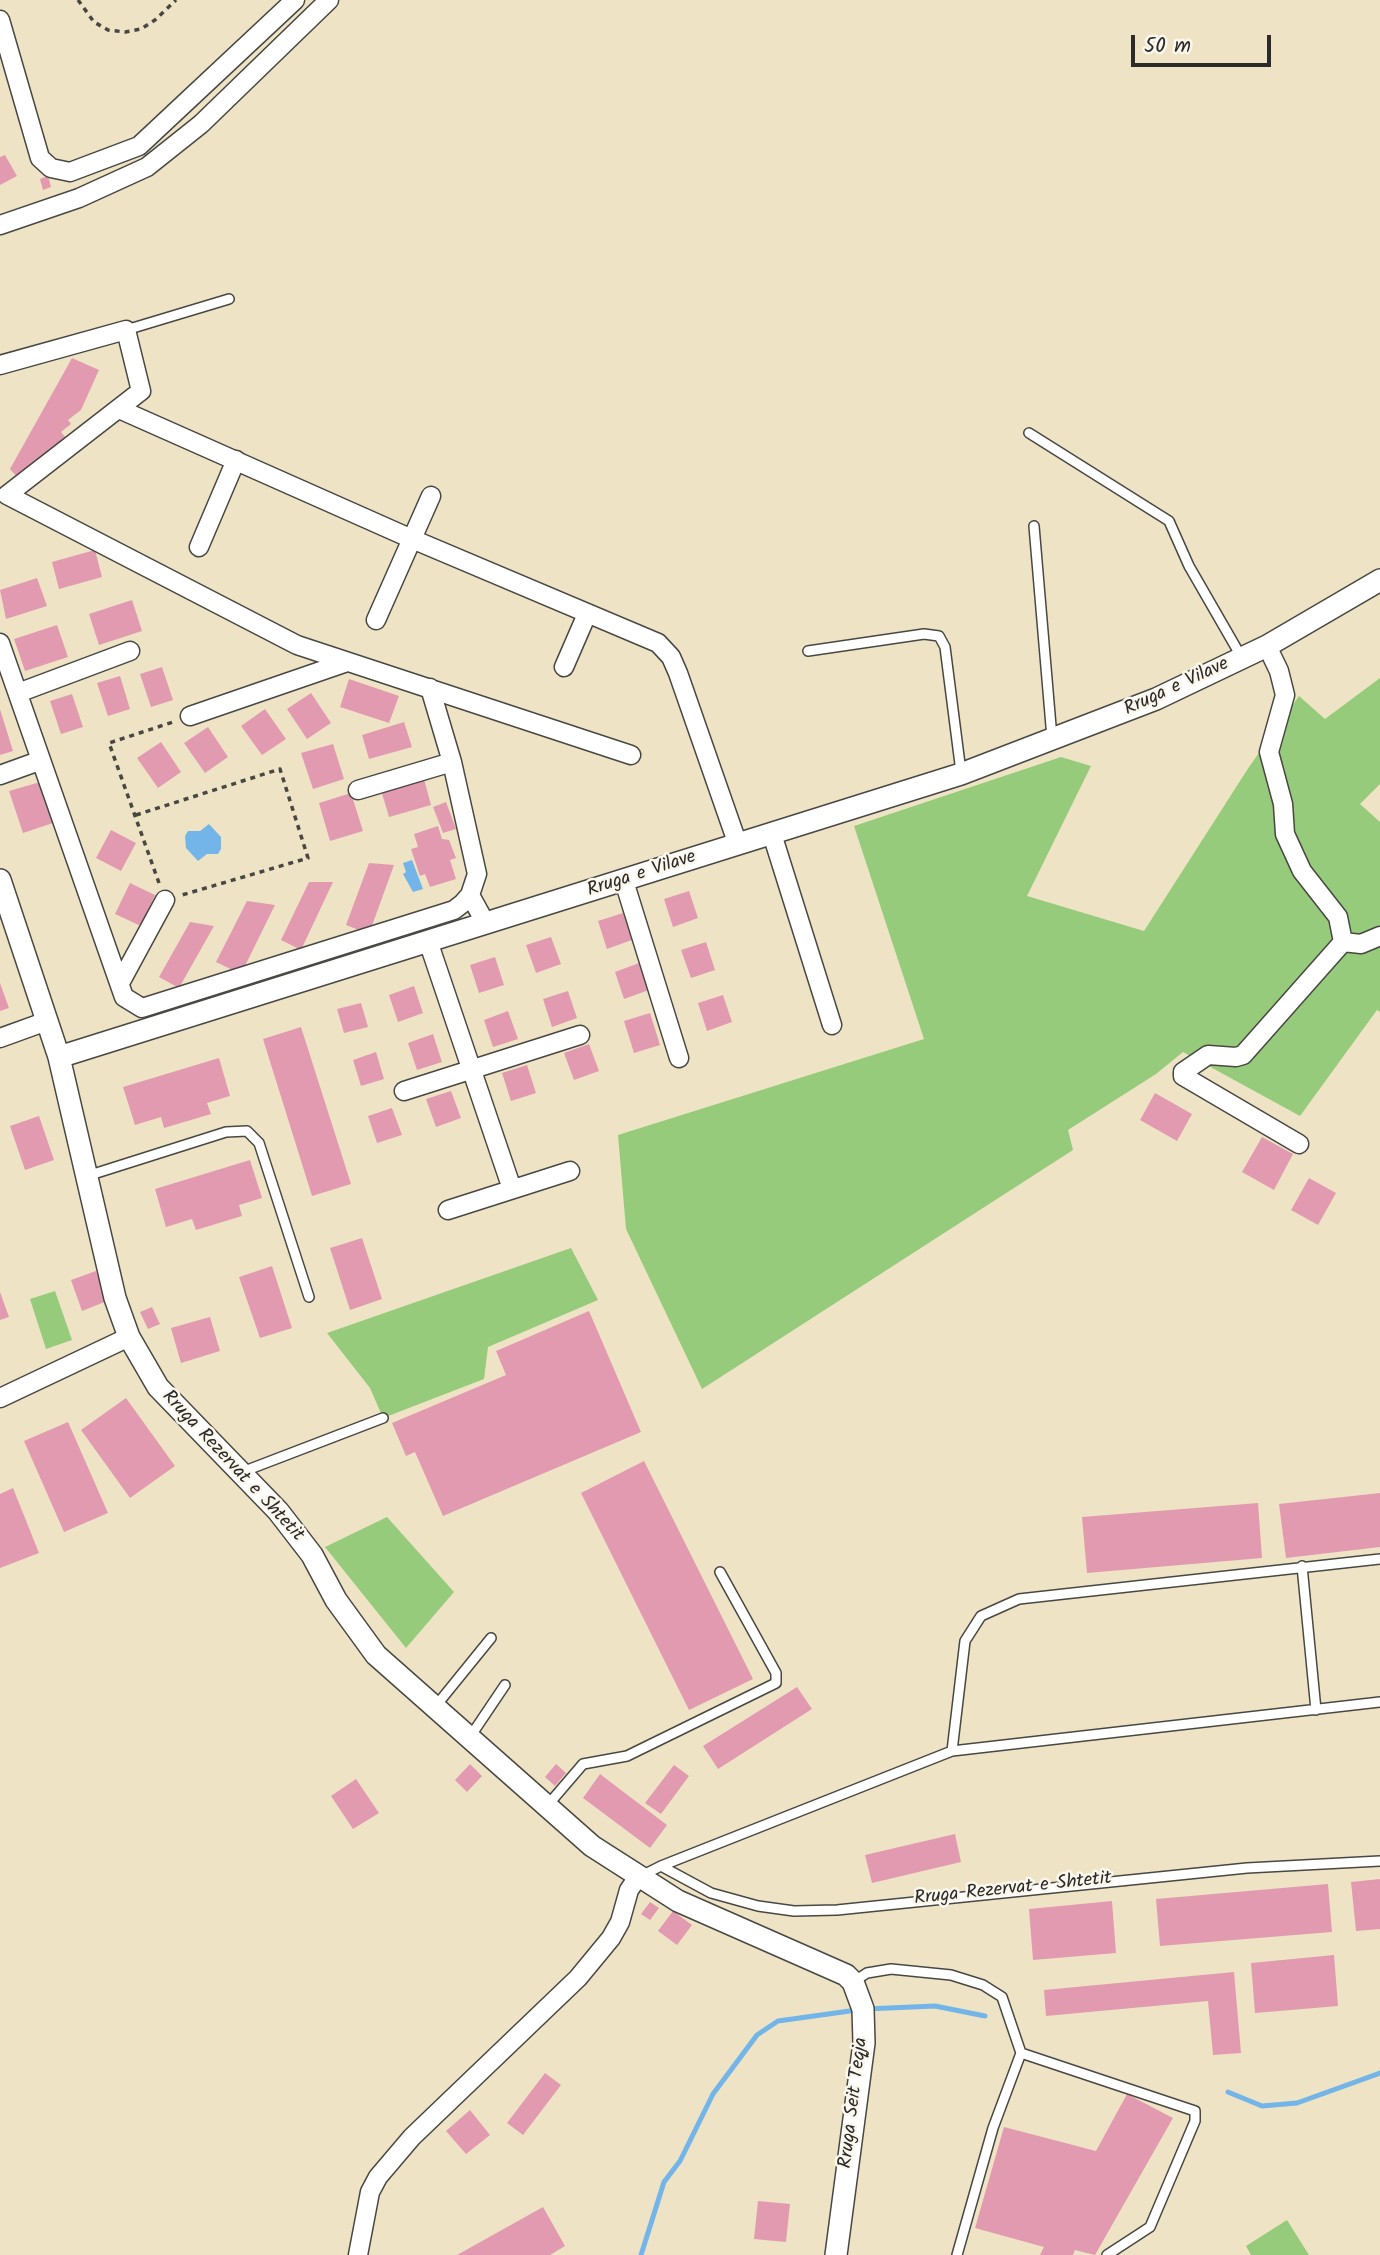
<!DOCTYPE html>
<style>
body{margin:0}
#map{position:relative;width:1380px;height:2255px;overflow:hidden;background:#eee4c5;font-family:Kalam,sans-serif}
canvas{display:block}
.scale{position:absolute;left:1131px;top:35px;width:140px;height:32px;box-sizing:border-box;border:4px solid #2b2b2b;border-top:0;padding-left:9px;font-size:21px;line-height:24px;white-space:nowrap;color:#2b2b2b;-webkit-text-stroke:5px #fbf7ec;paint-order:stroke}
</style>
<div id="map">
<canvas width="1380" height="2255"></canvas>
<div class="scale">50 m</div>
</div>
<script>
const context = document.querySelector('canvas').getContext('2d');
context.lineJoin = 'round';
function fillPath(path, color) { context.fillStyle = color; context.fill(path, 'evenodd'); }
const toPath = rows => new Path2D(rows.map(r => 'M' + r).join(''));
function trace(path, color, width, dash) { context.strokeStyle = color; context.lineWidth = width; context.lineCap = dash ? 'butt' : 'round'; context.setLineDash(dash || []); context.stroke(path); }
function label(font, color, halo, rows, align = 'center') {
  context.font = font + ' Kalam,sans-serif'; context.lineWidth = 5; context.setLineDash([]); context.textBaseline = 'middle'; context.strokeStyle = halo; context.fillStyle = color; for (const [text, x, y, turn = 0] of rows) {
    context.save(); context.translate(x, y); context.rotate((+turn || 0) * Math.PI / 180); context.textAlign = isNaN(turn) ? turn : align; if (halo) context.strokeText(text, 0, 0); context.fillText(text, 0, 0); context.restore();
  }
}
fillPath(toPath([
 [1380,678,1380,784,1360,804,1380,822,1380,1012,1377,1010,1300,1116,1183,1052,1156,1074,1068,1130,1073,1150,702,1389,626,1229,618,1135,924,1039,854,826,1061,757,1091,766,1027,896,1144,931,1249,767,1299,696,1325,719],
 [571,1248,598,1300,488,1347,484,1379,383,1418,370,1388,327,1333],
 [55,1291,72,1340,46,1349,30,1299],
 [387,1517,454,1592,406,1648,325,1547],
 [1287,2220,1309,2255,1251,2255,1246,2246]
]), '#96cb7c');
fillPath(toPath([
 [209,824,221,837,221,849,218,854,207,854,198,861,186,848,185,836,188,831,200,831],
 [412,860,423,889,413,892,403,874,406,872,403,863]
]), '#73b5e8');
trace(toPath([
 [866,2009,935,2006,985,2016],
 [1228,2092,1262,2106,1297,2103,1380,2073],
 [641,2255,664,2182,680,2161,713,2094,757,2035,778,2021,857,2010]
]), '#73b5e8', 5);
fillPath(toPath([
 [5,155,17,176,0,185,0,157],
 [48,176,51,187,43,190,40,179],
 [72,358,99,370,81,410,68,420,71,424,61,432,66,438,18,478,10,469],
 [95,550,102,577,59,589,52,562],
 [37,578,47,606,6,619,0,590],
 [132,600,142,631,99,645,89,614],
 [57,625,68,657,25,671,14,639],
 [162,667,173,700,151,707,140,674],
 [120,676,130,709,108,716,97,683],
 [349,679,399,696,389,723,340,707],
 [311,693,331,723,307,739,287,709],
 [72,694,83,727,61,734,50,701],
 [0,709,13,751,0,755],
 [265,709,286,739,262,755,241,726],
 [404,722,412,747,369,759,362,735],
 [208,727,228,757,205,773,184,743],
 [161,742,181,772,158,788,137,758],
 [333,744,344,779,313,789,301,753],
 [424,779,431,805,389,817,381,790],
 [40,782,53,823,23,833,9,791],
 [351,793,363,831,330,841,319,803],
 [446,802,456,829,443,833,433,807],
 [438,826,442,839,449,840,456,858,450,860,456,879,430,887,425,874,420,876,411,849,418,847,414,834],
 [111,830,136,843,121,871,96,858],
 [369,863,394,865,369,934,346,925],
 [309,882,333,882,301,950,281,940],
 [130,883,155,895,141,926,115,914],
 [689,891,698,918,673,927,664,899],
 [247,901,275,905,241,974,216,962],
 [623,913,632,940,607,949,598,921],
 [190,922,214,926,179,988,159,977],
 [551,937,561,964,536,973,526,945],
 [706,942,715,970,691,978,681,950],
 [495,957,504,985,479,993,470,965],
 [639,963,649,990,624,999,615,972],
 [0,983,9,1008,0,1011],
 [414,986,423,1013,398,1022,389,995],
 [568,991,577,1018,552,1027,543,999],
 [723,995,732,1022,707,1031,698,1003],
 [361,1003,368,1027,344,1033,337,1009],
 [508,1011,518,1039,493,1047,484,1020],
 [650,1013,660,1045,634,1053,624,1021],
 [301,1027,351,1184,312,1196,263,1039],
 [433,1034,442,1062,417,1070,408,1043],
 [589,1044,599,1071,574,1080,564,1053],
 [376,1052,384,1079,361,1086,353,1060],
 [219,1058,230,1096,207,1103,211,1114,164,1128,161,1117,135,1125,123,1087],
 [527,1065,536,1093,511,1101,502,1073],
 [451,1091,461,1118,436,1127,426,1099],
 [1155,1093,1192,1114,1177,1141,1140,1120],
 [392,1108,402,1135,377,1143,368,1116],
 [39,1116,54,1160,25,1170,10,1126],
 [1262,1137,1293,1154,1274,1190,1242,1172],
 [250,1160,262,1198,239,1205,242,1216,196,1230,192,1219,166,1227,155,1189],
 [1309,1178,1336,1193,1318,1225,1291,1210],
 [362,1238,382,1299,350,1310,330,1248],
 [272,1266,292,1328,260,1338,239,1277],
 [96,1271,107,1301,82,1311,71,1280],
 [0,1292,9,1317,0,1320],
 [152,1307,160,1324,148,1329,140,1312],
 [589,1311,641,1432,443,1516,415,1452,406,1456,392,1423,506,1375,496,1351],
 [210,1317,220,1351,181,1363,171,1328],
 [126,1398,175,1466,130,1498,81,1430],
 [68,1422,108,1513,64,1532,24,1441],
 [644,1461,753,1679,689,1710,581,1493],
 [13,1488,39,1553,0,1568,0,1494],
 [1380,1493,1380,1547,1286,1558,1279,1504],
 [1258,1503,1262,1558,1087,1573,1082,1517],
 [797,1687,812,1709,718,1769,703,1746],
 [470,1764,482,1776,467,1792,455,1780],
 [556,1764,566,1773,555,1786,545,1777],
 [674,1765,689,1776,661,1814,645,1803],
 [600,1774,667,1825,650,1848,583,1798],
 [356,1779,379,1813,353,1829,331,1796],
 [955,1834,961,1862,872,1883,865,1855],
 [1380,1879,1380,1929,1356,1931,1351,1882],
 [1328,1884,1332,1932,1160,1946,1156,1899],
 [1112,1901,1116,1953,1033,1960,1029,1909],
 [650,1902,659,1908,650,1920,641,1914],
 [673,1911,692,1925,677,1945,658,1931],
 [1334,1955,1338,2006,1255,2013,1251,1963],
 [1234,1972,1241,2053,1213,2055,1208,2001,1046,2016,1044,1990],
 [545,2073,561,2085,523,2135,507,2123],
 [1127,2094,1173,2118,1095,2255,1075,2250,1073,2255,1040,2255,1044,2247,975,2228,1004,2127,1096,2151],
 [470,2110,490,2135,466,2154,446,2131],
 [758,2201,790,2204,786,2242,754,2239],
 [543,2207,565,2246,550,2255,457,2255]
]), '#e29ab1');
const service = toPath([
 [126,330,229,299],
 [1029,433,1169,521,1189,566,1242,658],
 [1034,526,1052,738],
 [808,651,924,634,939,636,945,647,961,772],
 [87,1176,226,1132,247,1131,259,1143,309,1297],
 [242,1472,383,1418],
 [1302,1566,1316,1710],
 [435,1707,491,1638],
 [470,1737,505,1685],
 [952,1751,965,1641,981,1616,1019,1599,1380,1559],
 [547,1806,583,1764,627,1756,776,1683,776,1673,720,1572],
 [661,1866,952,1751,1380,1702],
 [643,1875,661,1866,711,1893,758,1906,794,1911,837,1910,1247,1868,1380,1861],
 [853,1982,867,1973,891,1969,951,1975,983,1985,1002,1997,1021,2053,1195,2111,1195,2121,1150,2227,1107,2255],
 [957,2255,993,2128,1021,2053]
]);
const minor = toPath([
 [0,20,40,158,51,168,70,172,139,146,295,0],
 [0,225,79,198,147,167,201,124,329,0],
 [0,365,126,330,141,391,7,495,297,645,631,755],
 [119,409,412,539,658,643,671,657,678,673,738,845],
 [199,547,236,460],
 [376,620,431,496],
 [0,643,124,997,142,1008,454,910,463,903,470,895,477,874,452,762,430,688],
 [1267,646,1279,671,1285,695,1269,752,1283,804,1285,834,1302,871,1338,917,1343,942,1243,1055,1236,1057,1208,1055,1183,1072,1183,1076,1299,1144],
 [564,667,587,614],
 [18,693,130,651],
 [190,716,347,662],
 [0,775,39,761],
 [358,790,452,762],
 [772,834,832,1025],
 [624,881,679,1058],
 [470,895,486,924],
 [428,941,512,1189],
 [1343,942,1361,944,1380,936],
 [120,983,165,900],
 [0,1038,47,1021],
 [404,1091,580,1035],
 [448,1210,570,1171],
 [0,1398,129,1337],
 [358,2255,370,2192,378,2177,412,2137,578,1978,611,1938,620,1922,629,1890,638,1877]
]);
const tertiary = toPath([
 [0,880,59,1057,115,1298,129,1337,158,1387,278,1511,312,1555,336,1600,376,1655,592,1846,678,1901,846,1975,853,1982,863,2009,864,2043,836,2255],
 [59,1057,961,774,1156,699,1267,646,1380,580]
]);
trace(service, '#484742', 12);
trace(minor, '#484742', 21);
trace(tertiary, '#484742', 24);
trace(toPath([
 [78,0,94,22,108,30,125,32,141,29,155,20,176,0],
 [136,815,280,769,308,858,182,895],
 [159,883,109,743,173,722]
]), '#484742', 3.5, [5, 5]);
trace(service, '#fff', 9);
trace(minor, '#fff', 18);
trace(tertiary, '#fff', 21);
label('19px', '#2b2b2b', '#fbf7ec', [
 ["Rruga e Vilave",1177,688,-25],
 ["Rruga e Vilave",642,875,-18],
 ["Rruga Rezervat e Shtetit",232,1467,47],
 ["Rruga Rezervat e Shtetit",1013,1890,-6],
 ["Rruga Seit Teqja",855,2103,-83]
]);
</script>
